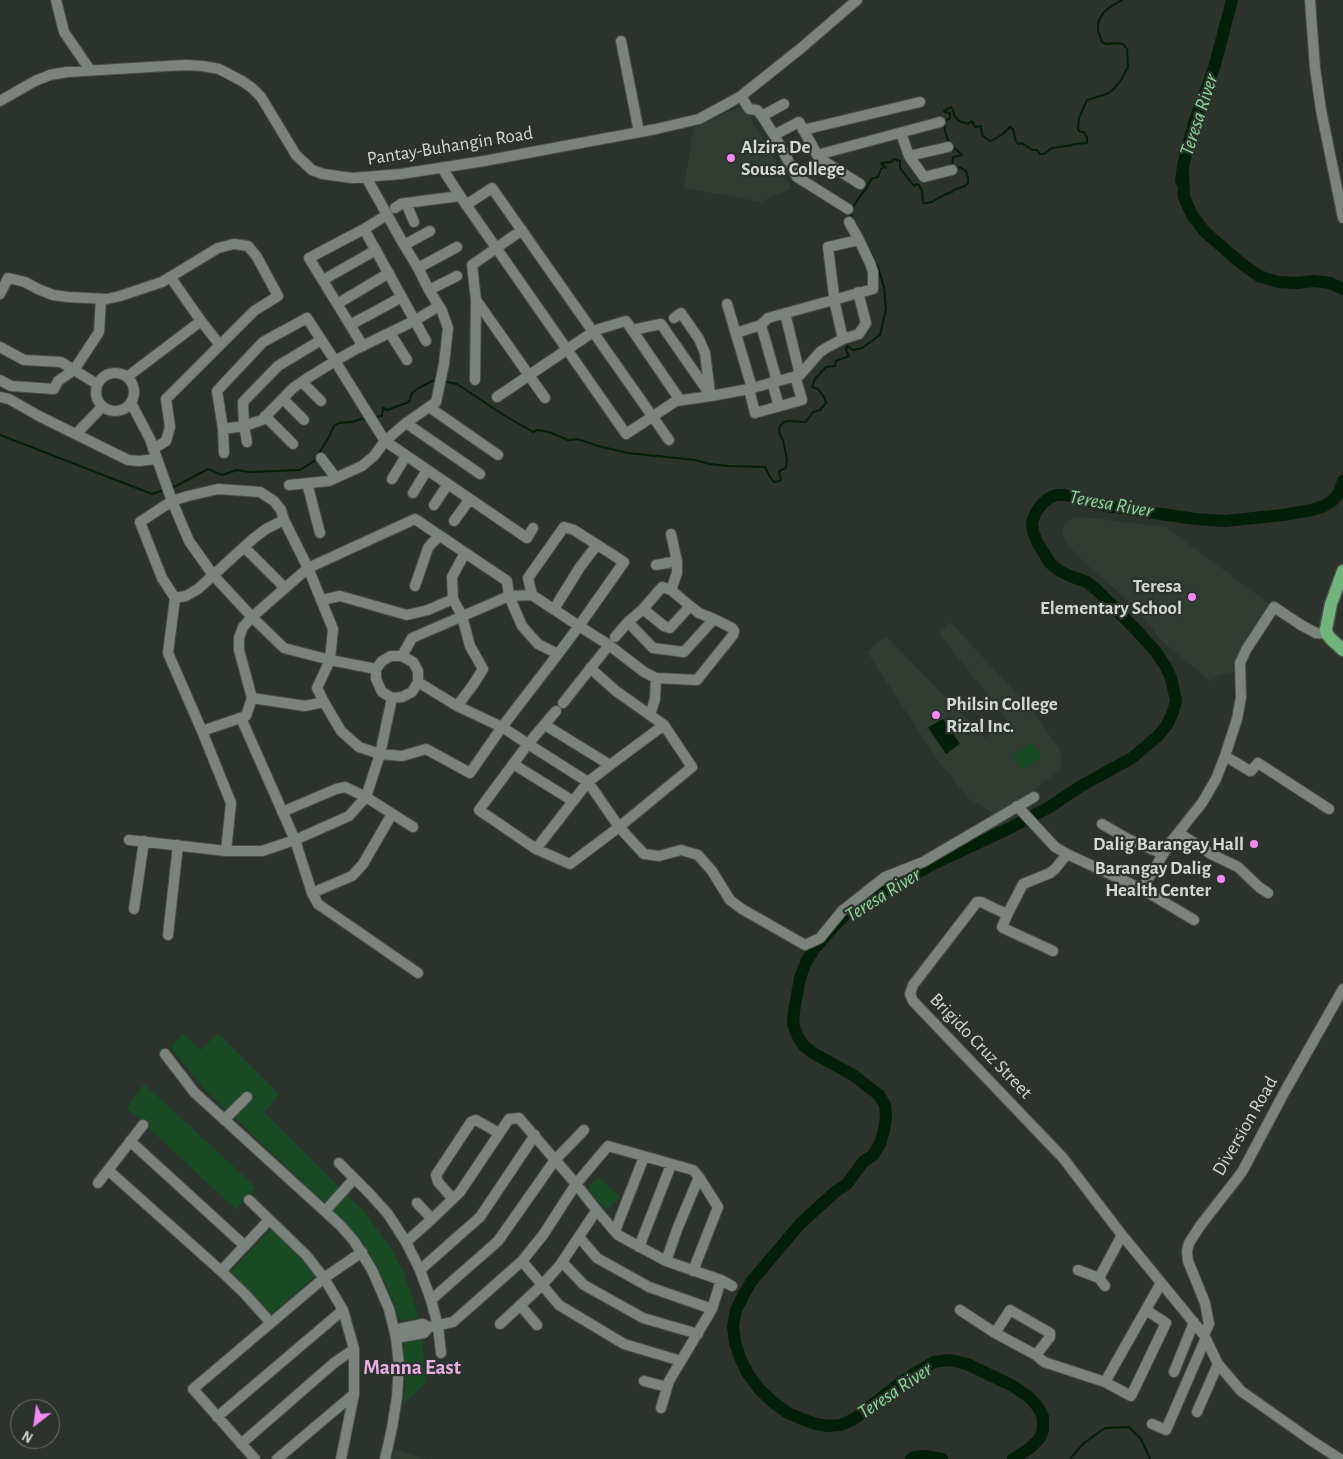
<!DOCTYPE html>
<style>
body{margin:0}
#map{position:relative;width:1343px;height:1459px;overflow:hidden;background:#2c322c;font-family:"Alegreya Sans",sans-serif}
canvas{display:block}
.north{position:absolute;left:10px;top:1399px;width:50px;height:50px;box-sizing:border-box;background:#2c322c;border:1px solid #6f746f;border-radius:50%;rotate:210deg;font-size:14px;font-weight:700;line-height:20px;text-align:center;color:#d4d8d4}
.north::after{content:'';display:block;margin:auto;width:18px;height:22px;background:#f38af1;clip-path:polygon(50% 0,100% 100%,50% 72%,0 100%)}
</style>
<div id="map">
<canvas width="1343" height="1459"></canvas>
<div class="north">N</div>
</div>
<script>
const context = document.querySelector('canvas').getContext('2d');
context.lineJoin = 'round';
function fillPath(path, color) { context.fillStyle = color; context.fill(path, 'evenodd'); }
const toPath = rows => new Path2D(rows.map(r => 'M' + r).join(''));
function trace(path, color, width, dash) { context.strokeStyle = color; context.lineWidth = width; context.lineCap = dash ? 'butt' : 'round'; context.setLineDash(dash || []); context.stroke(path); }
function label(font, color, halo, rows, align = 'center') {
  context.font = font + ' "Alegreya Sans",sans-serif'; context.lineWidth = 4.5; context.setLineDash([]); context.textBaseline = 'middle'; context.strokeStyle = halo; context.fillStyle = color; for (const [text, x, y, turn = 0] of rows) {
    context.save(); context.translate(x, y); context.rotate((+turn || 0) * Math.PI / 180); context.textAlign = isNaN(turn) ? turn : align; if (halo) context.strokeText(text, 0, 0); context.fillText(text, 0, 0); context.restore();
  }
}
fillPath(toPath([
 [743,105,792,188,761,202,684,188,693,128],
 [1082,517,1166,527,1271,605,1244,644,1233,665,1234,672,1220,674,1211,682,1162,641,1138,611,1116,590,1086,564,1065,542,1063,534,1063,527,1066,522,1073,518],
 [950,622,1033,711,1060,750,1062,768,1035,789,1034,797,997,815,969,799,939,762,867,652,886,636,986,738,1007,719,939,634],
 [394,1449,428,1459,392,1459]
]), '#313c32');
fillPath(toPath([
 [1032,742,1042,756,1022,770,1012,756],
 [182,1033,201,1050,218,1033,280,1095,264,1112,340,1188,326,1204,203,1088,171,1048],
 [144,1084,256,1187,236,1210,127,1108],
 [598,1177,620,1197,607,1210,586,1190],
 [346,1194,364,1211,392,1250,404,1273,419,1318,400,1321,394,1303,378,1267,363,1244,349,1226,332,1210],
 [271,1228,303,1259,316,1275,272,1314,250,1291,231,1272],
 [422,1338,426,1382,404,1404,405,1382,403,1342]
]), '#184a23');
fillPath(toPath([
 [943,719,960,744,946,754,928,727]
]), '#031f08');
trace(toPath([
 [944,111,951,107,953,110,954,115,959,121,968,124,972,121,975,127,981,126,982,135,988,140,991,141,1003,134,1010,127,1013,129,1016,142,1019,144,1022,143,1032,150,1037,150,1040,154,1044,154,1052,148,1073,145,1075,144,1087,143,1087,138,1084,132,1080,132,1078,129,1079,118,1087,100,1107,94,1114,89,1121,80,1128,67,1127,49,1123,44,1119,43,1106,44,1102,42,1098,31,1098,25,1099,20,1104,12,1110,7,1122,0],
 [945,112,950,113,950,118,944,122,945,131,949,144],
 [953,147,962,155],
 [952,166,953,157,962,155],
 [853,220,850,212,860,196,866,189,871,179,878,177,881,169,884,167,886,168,881,163,891,162,894,159,900,161,900,168,914,186,917,184,919,185,922,191,923,203,927,203,932,202,944,195,952,192,954,190,965,186,968,183,968,178,966,171,960,167,955,170],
 [443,381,457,384,502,414,533,432,537,430,549,432,568,440,578,439,598,446,628,453,695,460,710,464,728,466,765,467,770,477,774,482,780,481,781,480,779,471,786,468,787,460,783,440,780,435,779,430,780,426,784,422,788,421,806,422,813,412,820,410,826,403,824,397,818,389,812,387,815,379,826,367,835,366,836,361,849,356,846,350,847,346,853,350,862,348,880,335,886,309,884,287,878,267,864,239],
 [374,417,382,416,383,408,387,410,409,402,412,393,419,388,432,381,436,381],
 [0,435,152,494,163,490],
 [170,488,176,486,208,469,222,475,237,470,249,472,300,470,314,461,329,437,334,426,339,423,352,422,367,417],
 [1070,1459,1084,1443,1105,1428,1129,1427,1141,1439,1150,1459]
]), '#031f08', 2);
trace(toPath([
 [1232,0,1214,68,1194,123,1183,166,1181,181,1183,172,1184,197,1192,215,1205,232,1242,264,1259,276,1278,282,1296,283,1314,281,1330,283,1343,289],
 [911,1459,914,1457,925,1456,942,1459],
 [1013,1459,1030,1448,1040,1438,1043,1429,1043,1417,1038,1407,1029,1397,1013,1386,967,1364,950,1360,934,1362,904,1380,854,1419,841,1425,828,1426,816,1424,802,1419,788,1413,774,1403,760,1390,748,1374,741,1360,735,1343,733,1326,736,1310,743,1296,751,1282,800,1224,835,1192,847,1184,863,1162,873,1155,880,1144,884,1130,886,1117,885,1105,879,1095,853,1075,813,1053,803,1045,797,1035,793,1023,794,1011,800,978,806,962,815,948,836,924,849,911,882,892,935,863,1008,829,1048,808,1081,786,1132,758,1158,736,1167,725,1173,712,1176,701,1171,678,1166,667,1156,652,1139,633,1097,590,1087,582,1070,576,1058,570,1050,563,1037,542,1033,531,1032,522,1036,512,1042,504,1049,498,1056,495,1065,495,1106,506,1196,519,1225,521,1283,515,1312,510,1324,506,1333,500,1339,493,1343,481]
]), '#031f08', 12);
const minor = toPath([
 [56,0,64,32,90,70],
 [1310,0,1315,68,1321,110,1343,218],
 [621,41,639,132],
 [741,96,749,109,757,110,762,116,774,135,797,177,848,209],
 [0,101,35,81,50,75,67,72,167,66,186,65,203,66,219,69,242,81,252,88,261,97,296,155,312,170,323,174,352,178,401,174,484,161,656,129,699,119,725,105,741,96,800,49,857,0],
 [762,116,784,104],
 [803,130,920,102],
 [901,133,909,156,924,177,952,170],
 [774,135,799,122,819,158,860,184],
 [817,155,940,122],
 [909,156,948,147],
 [442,168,460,196,626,434,676,401,711,396,749,389,800,375,820,352,826,348,843,339,859,334,866,323,858,292],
 [366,177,404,245],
 [406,203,414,222],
 [466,205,492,188,669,440],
 [395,208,401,204,406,203,460,196],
 [364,229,387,215],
 [430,231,404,245,418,268,457,247],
 [418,268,429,290],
 [323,280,376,250],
 [0,294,8,278,25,282,38,289,53,295,68,297,107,299,120,296,162,282,218,248,234,244,248,246,257,257,278,296,254,311,220,345,201,321,171,278],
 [476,300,545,398],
 [337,304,389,273],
 [727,304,752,388],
 [439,306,414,321,358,348,335,361,306,379,293,388,262,420,244,426,223,429,217,391,263,342,307,318,335,361,385,441,527,538,533,528],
 [785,313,800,375],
 [674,318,681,313,699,339,705,353,710,393],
 [350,325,402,297],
 [761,325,777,381],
 [632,330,661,324,711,396],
 [390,333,407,360],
 [736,333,761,325,768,318,873,289,873,272,870,263,859,240,849,222],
 [843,339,835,304,828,247,859,240],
 [363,346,309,258,364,229,426,341],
 [0,347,24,360,61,362,97,384],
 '96 392a19 19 0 1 1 38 0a19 19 0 1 1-38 0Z',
 [127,377,201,321],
 [0,380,11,386,54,389,58,381,74,370,99,332,101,299],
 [475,380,476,300,472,265,522,230],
 [302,382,321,401],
 [772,382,779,406],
 [749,389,755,413,802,400,795,376],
 [0,397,9,399,39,416,128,460,139,461,156,459],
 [497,397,593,332,599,329,626,321,680,400],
 [283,399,304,420],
 [131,403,150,439,172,501,140,522,162,578,175,598,168,653,202,731,231,803,226,851],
 [429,407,498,455],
 [265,416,293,444],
 [406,423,480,474],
 [223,429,224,453],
 [76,434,102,407],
 [247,442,244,426,243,402,278,366,321,340],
 [153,449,166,441,170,427,166,399,220,345],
 [321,458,336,478],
 [392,479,406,456],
 [307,483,320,533],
 [289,485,329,481,362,466,374,456,385,441,406,423,436,402,444,364,448,328,442,311,429,290,457,276],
 [413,493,427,470],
 [434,505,448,484],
 [454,521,470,499],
 [564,527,574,530,624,562,579,626,532,595,528,578,564,527],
 [671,534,677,561,677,573,671,590],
 [244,547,285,588],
 [656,565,677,561],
 [415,586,428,548,432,543,440,536],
 [175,598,186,596,198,589,254,538,266,529,284,520],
 [322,600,340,596,407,615,428,610,453,599],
 [690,606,699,613,714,619],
 [554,609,580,567,597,545],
 [1327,634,1316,633,1301,625,1274,607,1246,650,1240,663,1241,697,1237,719,1225,756,1216,779,1202,803,1170,843,1142,889,1067,854,1055,869,1050,873,1023,884,1008,913,1002,912,981,902,977,902,913,985,910,994,913,1001,1063,1158,1122,1235,1204,1335,1218,1364,1241,1391,1312,1441,1340,1459],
 [615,637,628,622,643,609,662,587,671,590,690,606,670,628,664,626,643,609],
 [391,656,402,656,413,662,418,671,418,682,412,692,402,697,392,698,382,692,376,679,376,669,382,661,391,656],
 [402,656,412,638,509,596,532,595],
 [252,698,305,706,324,702,341,731,359,747,380,754,402,756,426,749,470,773,502,727,457,706,418,682],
 [324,702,317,688,330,660,376,669],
 [563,703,609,645],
 [457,706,473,685,483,669,470,646,462,616,453,599,452,577,465,553],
 [556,711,528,744,502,727,558,654],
 [650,715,655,699,656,678],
 [241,718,295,840,349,816,366,797,380,754,392,698],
 [545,725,610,765,664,725,616,691,590,668],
 [664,725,692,767,619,827,570,864,536,849,588,782,619,827,644,854,659,856,681,850,698,855,712,871,730,900,742,909,805,945,820,938,842,911,885,877,923,862,1034,797],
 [202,731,246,716,252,698,239,650,239,638,243,627,252,617,213,575,189,541,172,501,188,496,218,489,260,492,274,501,281,510,284,520,308,568,333,629,330,660,284,648,252,617,308,568,415,519,507,581,509,596,522,626,538,644,558,654,579,626,609,645,644,672,656,678,697,680,733,635,734,631,732,628,714,619,684,652,653,648,628,622],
 [1225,756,1250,771,1251,771,1258,763,1329,809],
 [513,764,573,801],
 [1017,806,1055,847,1067,854],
 [282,812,336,789,345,787,366,797,413,827],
 [1102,824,1128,839,1163,854],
 [1179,833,1211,854,1238,867,1259,887,1268,893],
 [129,840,226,851,262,851,295,840,312,893,318,904,418,973],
 [536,849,479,810,528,744,588,782,610,765],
 [1142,889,1194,920],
 [312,893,352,876,363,864,392,814],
 [134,909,144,841],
 [1008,913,1002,927,1003,928,1053,951],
 [168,935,178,845],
 [165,1054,194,1092,341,1226,354,1241,372,1270,389,1309,396,1338,399,1365,397,1397,392,1428,385,1459],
 [224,1120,247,1097],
 [130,1141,245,1246],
 [339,1163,370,1194,388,1214,406,1242,420,1270,431,1300,438,1326,441,1353],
 [108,1170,221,1271,245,1294,271,1323],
 [98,1183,143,1125],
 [453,1199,438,1182,436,1175,471,1122,476,1120,499,1133],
 [249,1200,306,1255,324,1278,343,1310,354,1349,354,1394,341,1459],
 [417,1203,432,1219],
 [325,1211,354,1179],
 [615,1231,644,1157],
 [579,1237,597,1258,649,1287,712,1309],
 [406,1242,432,1219,460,1192,509,1119,519,1118,576,1184,598,1212,618,1235,666,1261,721,1280,732,1286],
 [639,1247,671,1165],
 [522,1261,559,1305,624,1344,681,1361],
 [666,1261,678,1227,699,1177],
 [562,1262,584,1285,643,1318,698,1334],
 [420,1270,480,1217,535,1135],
 [1078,1270,1099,1278,1105,1286],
 [221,1271,269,1220],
 [1099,1278,1122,1235],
 [431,1300,498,1241,555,1160,584,1130],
 [520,1305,537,1325],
 [960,1310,995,1333,1036,1355,1044,1362,1105,1382,1131,1396,1166,1323,1146,1310],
 [500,1324,542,1285,560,1265,596,1211],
 [394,1330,423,1324,429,1327,453,1322,522,1261,543,1235,576,1184,608,1146,693,1170,699,1177,718,1207,693,1271],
 [995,1333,1010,1310,1050,1333,1050,1337,1036,1355],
 [1204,1335,1209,1324,1205,1303,1188,1261,1187,1251,1189,1243,1200,1226,1242,1172,1285,1091,1343,989],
 [396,1338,424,1333,429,1327],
 [1174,1372,1194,1322],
 [644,1381,667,1387],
 [1105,1382,1161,1283],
 [661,1408,669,1381,712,1309,721,1280],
 [1197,1412,1218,1364],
 [217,1417,343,1310],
 [1152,1424,1166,1430,1205,1340],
 [241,1444,334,1363,354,1349],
 [255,1459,193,1389,324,1278,362,1252],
 [277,1459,354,1394]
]);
const major = toPath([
 [1343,571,1331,604,1326,629,1327,634,1331,639,1343,650]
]);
trace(minor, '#4a4f4a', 12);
trace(major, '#4a4f4a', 15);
trace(minor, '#7b837c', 10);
trace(major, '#70b47c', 12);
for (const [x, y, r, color] of [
 [731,158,5,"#f38af1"],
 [1192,597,5,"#f38af1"],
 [936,715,5,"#f38af1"],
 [1254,844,5,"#f38af1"],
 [1221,879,5,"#f38af1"]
]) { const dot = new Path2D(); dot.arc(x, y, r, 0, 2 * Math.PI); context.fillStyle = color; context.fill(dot); trace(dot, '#2c322c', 2); }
label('19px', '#d4d8d4', '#2c322c', [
 ["Pantay-Buhangin Road",450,146,-9],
 ["Brigido Cruz Street",981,1046,46],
 ["Diversion Road",1245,1126,-60]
]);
label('bold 19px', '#d4d8d4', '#2c322c', [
 ["Alzira De",741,147,"left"],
 ["Sousa College",741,169,"left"],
 ["Teresa",1182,586],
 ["Elementary School",1182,608],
 ["Philsin College",946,704,"left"],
 ["Rizal Inc.",946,726,"left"],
 ["Dalig Barangay Hall",1244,844],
 ["Barangay Dalig",1211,868],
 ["Health Center",1211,890]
], 'right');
label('italic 20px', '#8ad995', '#2c322c', [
 ["Teresa River",1199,115,-72],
 ["Teresa River",1111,504,10],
 ["Teresa River",883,895,-32],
 ["Teresa River",895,1391,-34]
]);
label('bold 21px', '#e9afe7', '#2c322c', [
 ["Manna East",412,1368]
]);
</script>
